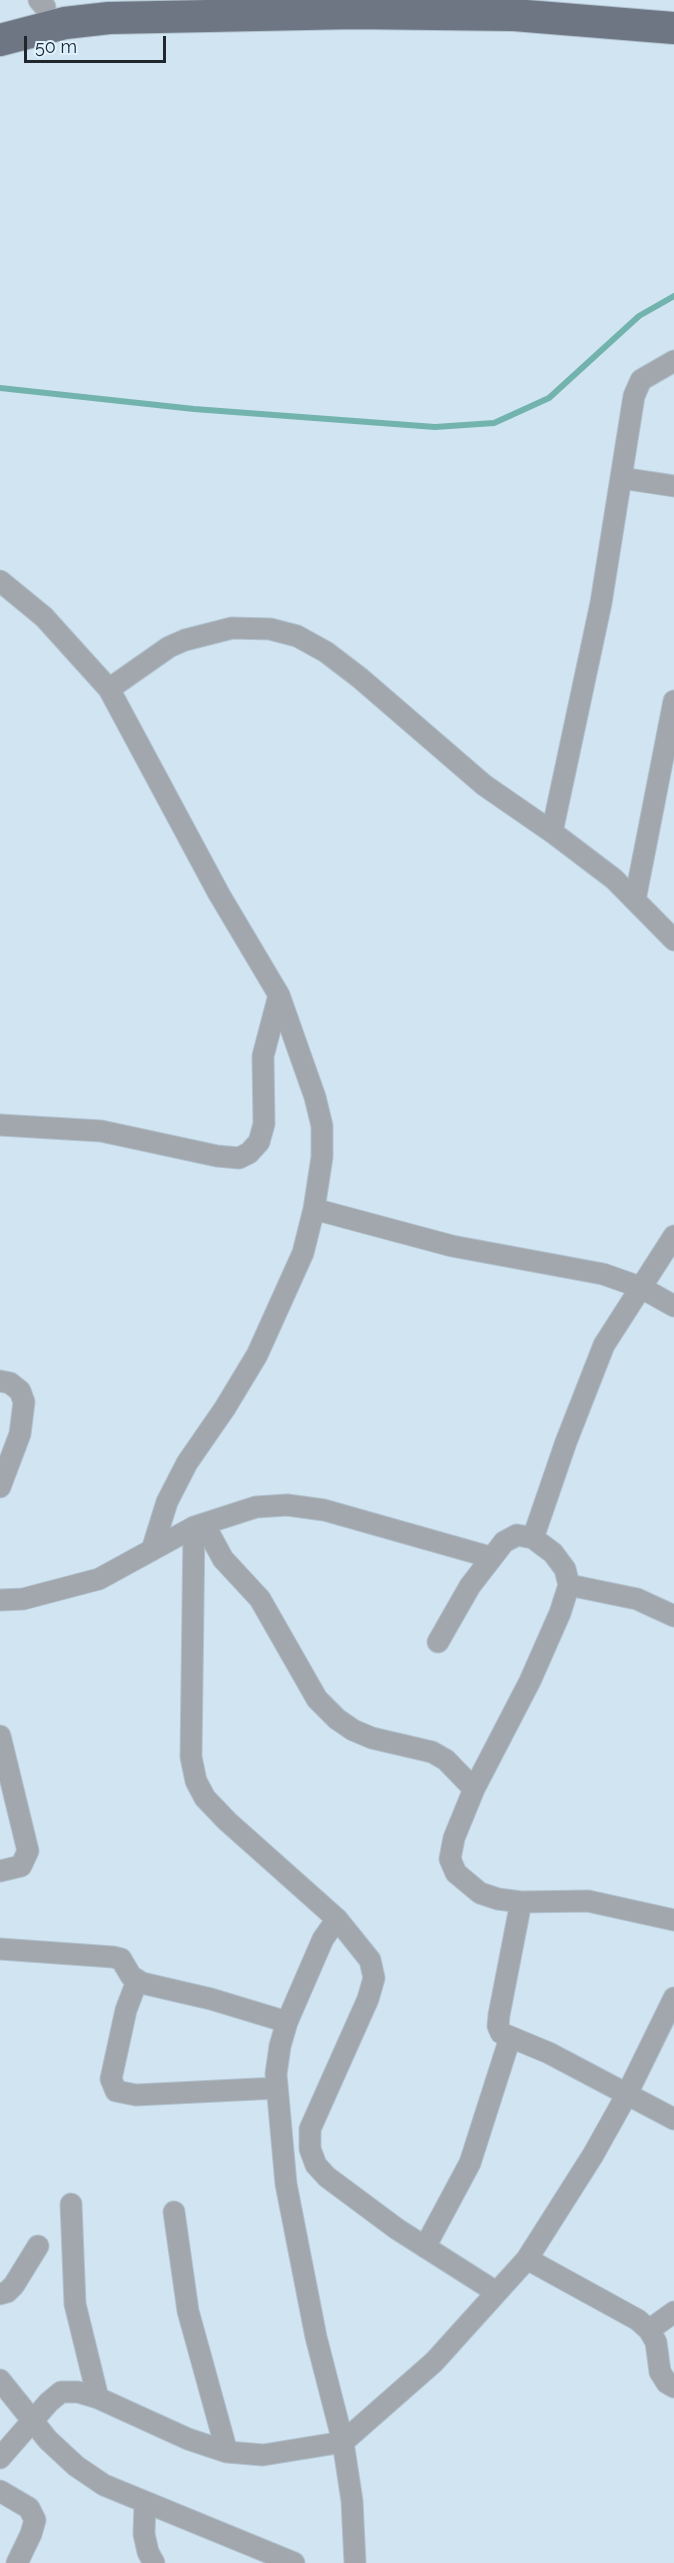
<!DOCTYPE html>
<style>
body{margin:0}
#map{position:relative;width:674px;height:2563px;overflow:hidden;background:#d1e4f2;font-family:Raleway,sans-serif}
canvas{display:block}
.scale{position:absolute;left:24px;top:36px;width:142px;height:27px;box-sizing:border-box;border:3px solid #20272c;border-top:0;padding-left:8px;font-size:18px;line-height:21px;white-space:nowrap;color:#20272c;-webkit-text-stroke:4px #def2ff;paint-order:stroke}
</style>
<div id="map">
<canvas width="674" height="2563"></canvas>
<div class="scale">50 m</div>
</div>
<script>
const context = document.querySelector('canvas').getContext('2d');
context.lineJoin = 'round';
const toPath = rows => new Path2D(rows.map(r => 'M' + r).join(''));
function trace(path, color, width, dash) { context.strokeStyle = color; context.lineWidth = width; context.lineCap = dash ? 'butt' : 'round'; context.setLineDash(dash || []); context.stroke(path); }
trace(toPath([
 [0,388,194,409,435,427,494,423,549,398,639,316,674,296]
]), '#72b3ad', 6);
const minor = toPath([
 [39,0,45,7],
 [621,478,674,486],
 [0,581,44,617,109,689,219,894,279,995,315,1097,322,1126,322,1157,314,1209,303,1253,257,1355,225,1408,187,1463,167,1502,152,1550],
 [109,689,169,647,185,640,232,628,270,629,297,636,326,652,360,678,484,785,552,832,614,879,674,940],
 [552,832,601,603,634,396,641,380,674,361],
 [635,900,674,701],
 [0,1125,101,1131,217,1156,239,1158,249,1153,259,1142,264,1124,263,1056,279,995],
 [314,1209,452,1246,603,1274,640,1287,674,1306],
 [0,1381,10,1383,20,1391,24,1402,20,1434,0,1487],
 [204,1524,223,1559,260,1599,317,1699,337,1719,353,1730,372,1738,432,1752,446,1760,474,1789],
 [194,1527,191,1757,196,1781,205,1798,227,1821,337,1919,370,1960,374,1978,368,1999,310,2129,310,2149,316,2165,327,2177,397,2229,496,2292],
 [533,1538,566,1442,604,1345,674,1236],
 [569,1585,637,1599,674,1616],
 [0,1600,23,1599,99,1579,194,1527,256,1507,287,1505,324,1510,490,1557],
 [438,1642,470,1586,504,1542,517,1535,533,1538,553,1553,565,1569,569,1585,560,1613,530,1681,474,1789,454,1838,450,1859,456,1873,480,1893,498,1899,521,1902,588,1901,674,1920],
 [0,1736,28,1851,21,1866,0,1871],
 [521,1902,499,2015,498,2026,501,2033,549,2053,674,2119],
 [337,1919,323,1939,287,2022,280,2046,276,2074,286,2184,316,2337,343,2442,352,2501,355,2563],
 [0,1949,113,1957,121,1959,131,1976,142,1983,211,1999,287,2022],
 [137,1981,126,2010,111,2079,116,2091,136,2095,277,2088],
 [71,2204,75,2304,98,2398],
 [174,2212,188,2311,227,2452],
 [425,2247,470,2163,510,2038],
 [527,2259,638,2320,649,2330,656,2342,660,2372,667,2383,674,2387],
 [0,2294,7,2292,14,2285,38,2246],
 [649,2330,674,2312],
 [0,2380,48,2440,76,2466,104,2485,294,2563],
 [0,2458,49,2402,61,2392,78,2392,98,2398,188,2439,227,2452,263,2455,343,2442,434,2362,527,2259,593,2155,626,2096,674,1998],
 [0,2491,29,2508,35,2520,31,2534,17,2563],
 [145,2504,144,2534,148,2552,154,2563]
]);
const primary = toPath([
 [0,40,65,23,109,18,355,13,514,15,674,28]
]);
trace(minor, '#b1c2ce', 23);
trace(primary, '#b1c2ce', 34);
trace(minor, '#a2a7ae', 21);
trace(primary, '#6e7684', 32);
</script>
